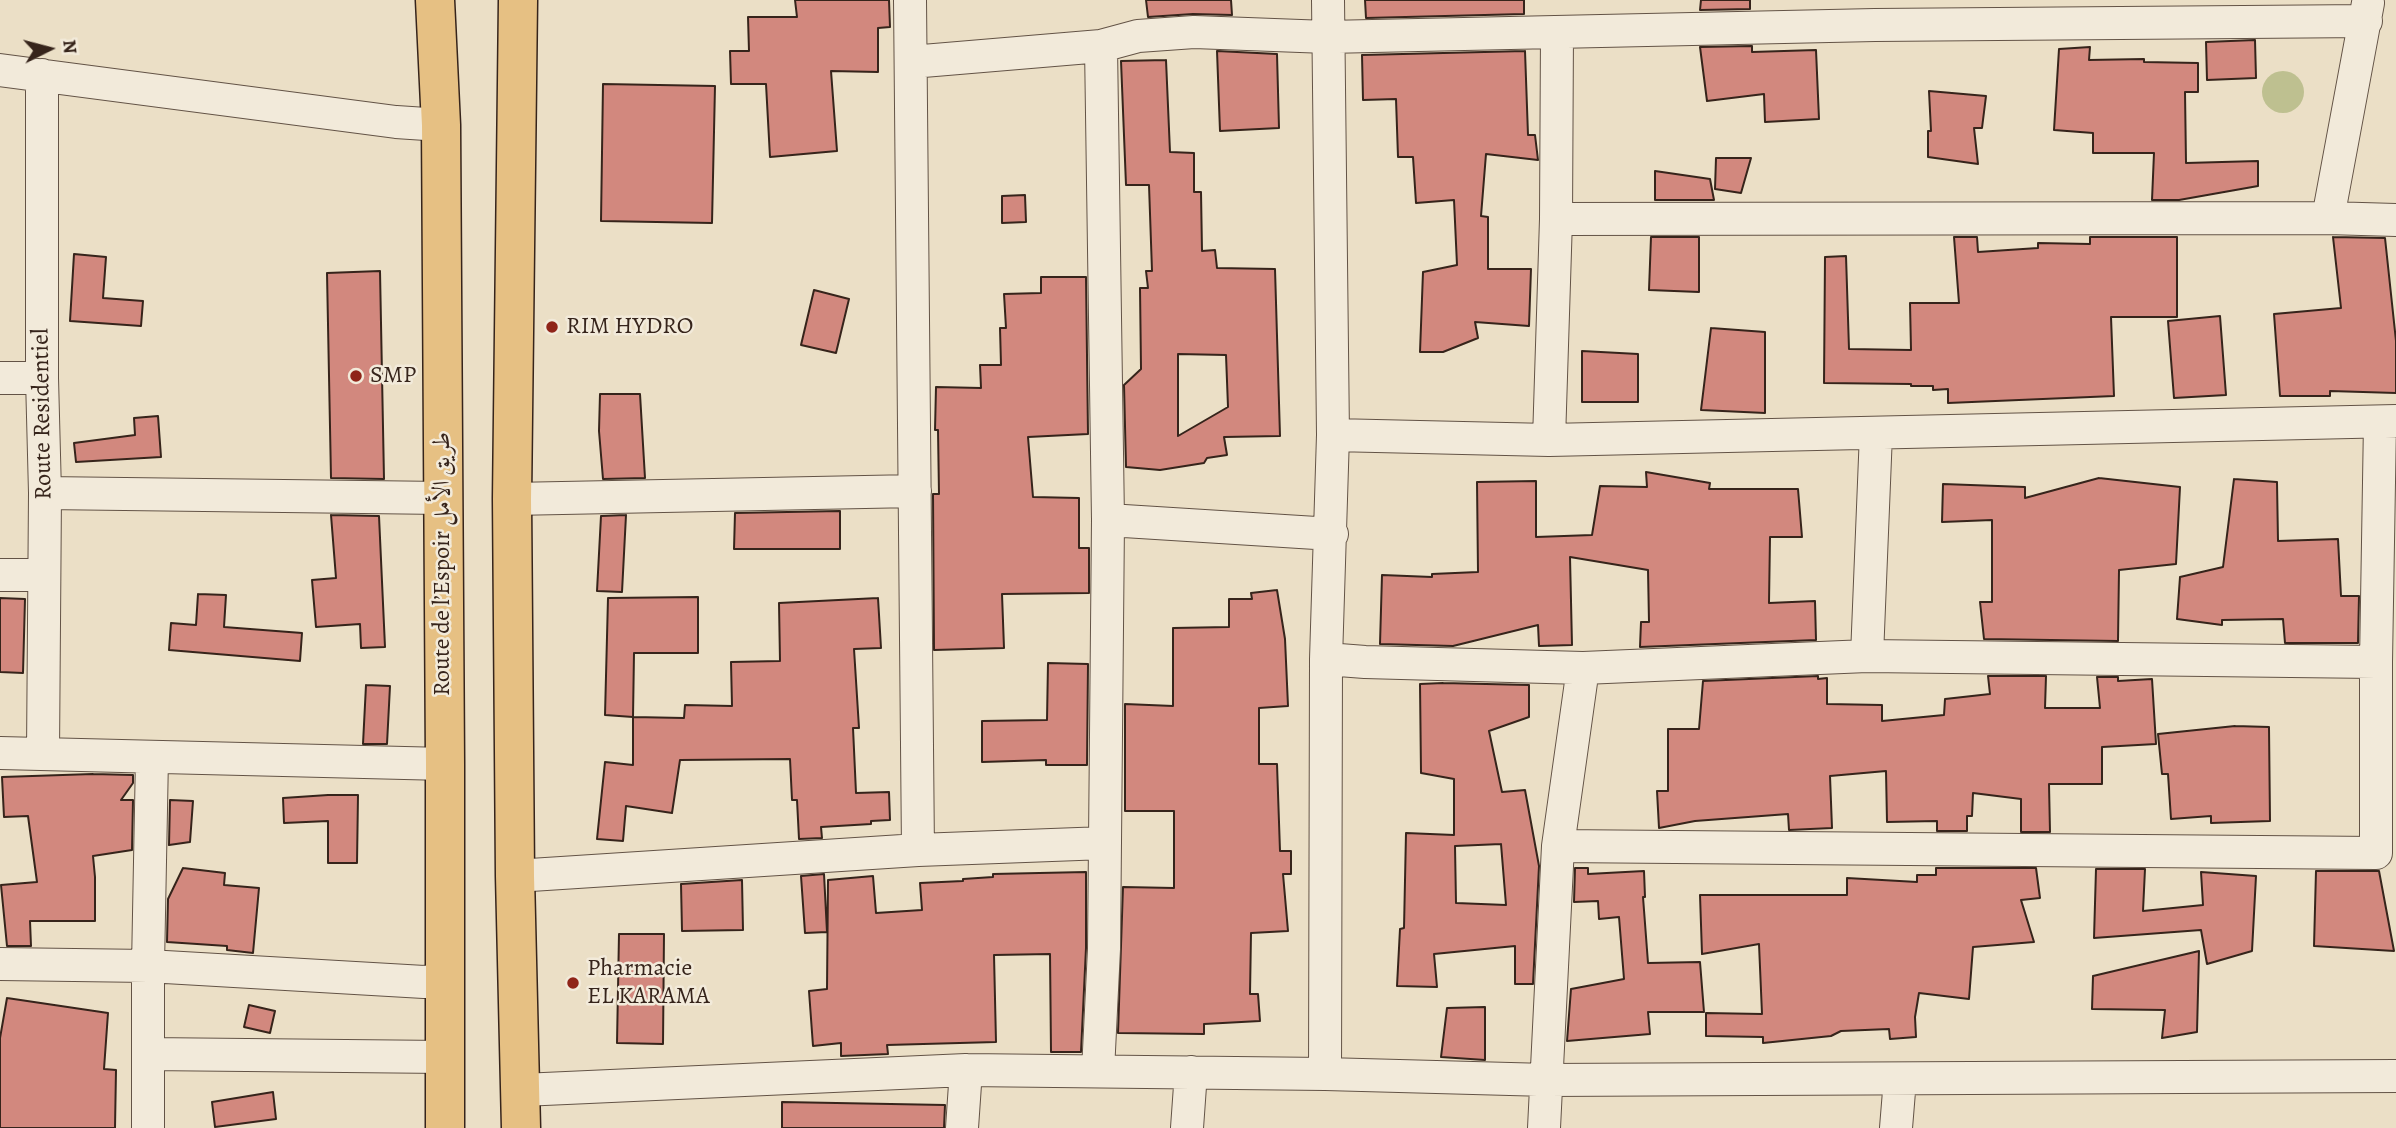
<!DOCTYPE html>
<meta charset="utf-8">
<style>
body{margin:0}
#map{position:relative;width:2396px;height:1128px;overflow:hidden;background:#ebdfc6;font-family:Alegreya,serif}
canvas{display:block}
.north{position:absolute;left:14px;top:14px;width:70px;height:70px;-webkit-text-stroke:5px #f2eada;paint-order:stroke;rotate:84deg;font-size:19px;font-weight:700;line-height:28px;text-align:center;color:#36241b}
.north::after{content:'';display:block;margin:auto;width:24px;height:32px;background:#36241b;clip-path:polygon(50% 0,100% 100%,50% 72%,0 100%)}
</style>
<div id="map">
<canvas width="2396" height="1128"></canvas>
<div class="north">N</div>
</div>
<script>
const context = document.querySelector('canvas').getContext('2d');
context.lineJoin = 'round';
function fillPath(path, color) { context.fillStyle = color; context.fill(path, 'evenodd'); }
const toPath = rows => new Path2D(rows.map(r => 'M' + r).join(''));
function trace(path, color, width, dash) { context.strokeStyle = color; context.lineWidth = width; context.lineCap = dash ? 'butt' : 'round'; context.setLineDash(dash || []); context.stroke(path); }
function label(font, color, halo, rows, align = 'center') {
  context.font = font + ' Alegreya,Amiri,serif'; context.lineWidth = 5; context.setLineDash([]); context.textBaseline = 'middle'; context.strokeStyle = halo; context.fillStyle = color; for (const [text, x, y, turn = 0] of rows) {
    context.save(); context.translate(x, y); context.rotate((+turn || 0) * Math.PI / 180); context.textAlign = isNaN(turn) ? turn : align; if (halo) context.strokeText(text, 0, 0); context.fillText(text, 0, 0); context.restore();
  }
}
fillPath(toPath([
 '2262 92a21 21 0 1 1 42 0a21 21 0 1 1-42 0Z'
]), '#bec090');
const building = toPath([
 [795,0,889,0,890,27,878,28,878,72,831,71,837,151,770,157,766,84,731,84,730,51,749,51,748,17,797,17,795,0],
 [1146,0,1231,0,1232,15,1193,14,1148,17,1146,0],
 [1365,0,1524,0,1524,14,1366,18,1365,0],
 [1701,0,1750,0,1750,9,1700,10,1701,0],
 [2255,40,2256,78,2207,80,2206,42,2255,40],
 [1752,46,1752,52,1816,50,1819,119,1765,122,1764,94,1707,101,1700,47,1752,46],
 [2090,47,2089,60,2144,59,2144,62,2198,63,2198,92,2185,92,2186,163,2258,161,2258,186,2179,200,2152,200,2154,153,2093,153,2093,133,2054,130,2059,49,2090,47],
 [1217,51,1277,54,1279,128,1220,131,1217,51],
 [1525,51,1528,135,1535,135,1538,160,1486,154,1481,216,1488,217,1488,269,1531,269,1529,326,1475,322,1478,338,1443,352,1420,352,1423,272,1457,265,1454,200,1416,203,1413,157,1398,157,1396,99,1363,100,1362,55,1525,51],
 [1166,60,1170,152,1194,153,1194,192,1201,192,1202,251,1215,250,1217,268,1275,269,1280,436,1224,437,1227,455,1207,458,1204,463,1160,470,1126,467,1124,385,1141,369,1140,288,1148,288,1146,271,1152,271,1149,185,1126,185,1121,61,1166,60],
 [1178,354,1226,355,1228,407,1178,436,1178,354],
 [603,84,715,86,712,223,601,221,603,84],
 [1929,91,1986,96,1982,128,1974,128,1978,164,1928,157,1928,131,1931,131,1929,91],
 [1716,158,1751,158,1741,193,1715,189,1716,158],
 [1655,171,1710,179,1714,200,1655,200,1655,171],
 [1025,195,1026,222,1002,223,1002,196,1025,195],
 [1651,237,1699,237,1699,292,1649,290,1651,237],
 [1954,237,1977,237,1978,252,2038,248,2038,243,2090,244,2090,237,2177,237,2177,317,2111,317,2114,396,1948,403,1948,389,1933,390,1933,386,1911,386,1911,384,1824,383,1825,257,1846,256,1849,349,1911,350,1910,303,1959,303,1954,237],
 [2333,237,2385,238,2396,341,2396,393,2330,391,2330,396,2280,396,2274,314,2341,308,2333,237],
 [74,254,106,257,103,298,143,301,141,326,70,321,74,254],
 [380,271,384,479,331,478,327,273,380,271],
 [1041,277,1086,277,1088,434,1028,437,1033,497,1079,498,1079,548,1089,548,1089,593,1002,594,1004,648,934,650,933,494,939,494,938,430,935,430,936,387,981,388,980,365,1001,365,1000,328,1006,328,1004,294,1041,293,1041,277],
 [814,290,849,299,836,353,801,345,814,290],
 [2220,316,2226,395,2174,398,2168,321,2220,316],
 [1711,328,1765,332,1765,413,1701,410,1711,328],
 [1582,351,1638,354,1638,402,1582,402,1582,351],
 [600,394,640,394,645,478,603,479,599,431,600,394],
 [158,416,161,457,76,462,74,443,135,435,134,418,158,416],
 [1646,472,1710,483,1709,489,1798,489,1802,537,1770,537,1769,603,1815,601,1816,640,1640,647,1641,622,1649,622,1648,570,1570,557,1572,645,1539,646,1538,625,1453,646,1380,644,1382,575,1432,577,1432,574,1478,572,1477,482,1536,481,1536,537,1592,535,1600,486,1647,487,1646,472],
 [2099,478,2180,487,2176,564,2119,570,2118,641,1984,639,1980,602,1992,602,1992,520,1942,522,1943,484,2025,487,2025,498,2099,478],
 [2234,479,2277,482,2278,541,2338,539,2341,596,2359,596,2358,643,2285,643,2283,619,2222,620,2222,625,2177,619,2180,577,2223,567,2234,479],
 [840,511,840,549,734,549,735,513,840,511],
 [331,515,379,516,385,647,361,648,360,624,316,627,312,580,336,578,331,515],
 [626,515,622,592,597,591,601,516,626,515],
 [1277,590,1285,639,1288,706,1259,708,1259,764,1277,764,1280,851,1291,851,1291,874,1283,874,1288,931,1251,933,1250,994,1258,994,1260,1021,1204,1024,1204,1034,1118,1033,1123,887,1174,888,1174,811,1125,811,1125,704,1173,706,1173,628,1229,627,1229,599,1252,599,1251,593,1277,590],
 [198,594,226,595,224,627,302,633,300,661,169,650,171,623,196,625,198,594],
 [698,597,698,653,634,653,633,717,605,715,608,598,698,597],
 [0,598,25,599,23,673,0,672,0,598],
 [878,598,881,648,854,649,859,728,853,728,856,793,889,792,890,820,871,821,871,824,821,827,822,838,799,839,797,800,792,800,790,759,680,760,672,813,626,806,623,841,597,839,605,762,633,765,633,717,684,718,685,705,732,706,731,662,780,661,779,603,878,598],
 [1048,663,1088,664,1087,765,1046,765,1046,760,982,762,982,721,1047,720,1048,663],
 [1818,676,1818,679,1827,678,1827,704,1882,705,1882,721,1944,715,1945,699,1990,694,1988,676,2046,676,2045,708,2100,708,2097,677,2118,677,2118,681,2152,679,2156,744,2102,747,2102,784,2049,784,2050,832,2021,832,2021,799,1973,793,1972,816,1967,816,1967,831,1937,831,1937,821,1887,822,1886,771,1830,776,1832,828,1789,830,1788,814,1695,821,1659,828,1657,791,1668,791,1668,729,1699,729,1703,681,1818,676],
 [1443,683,1529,685,1529,717,1489,731,1502,792,1525,790,1539,866,1533,984,1515,984,1515,946,1434,954,1437,987,1397,986,1400,929,1404,928,1406,833,1454,835,1454,779,1421,773,1420,684,1443,683],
 [1501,844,1506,905,1456,903,1455,846,1501,844],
 [366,685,390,686,387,744,363,744,366,685],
 [2235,726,2269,727,2270,821,2211,823,2211,816,2171,819,2168,774,2162,774,2158,734,2235,726],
 [93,774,133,775,133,783,121,800,133,800,132,850,93,856,95,877,95,921,30,921,31,946,7,946,1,885,37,882,28,816,4,817,2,777,93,774],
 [328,795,358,795,357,863,328,863,328,821,284,823,283,798,328,795],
 [170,800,193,801,190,842,169,845,170,800],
 [183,868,225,873,224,885,259,888,253,953,227,950,227,946,167,942,168,899,183,868],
 [1575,868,1588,868,1588,874,1644,871,1645,897,1643,897,1648,963,1700,962,1704,1012,1648,1012,1650,1034,1567,1041,1571,989,1624,979,1619,917,1599,919,1598,901,1574,902,1575,868],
 [1936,868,2036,868,2040,898,2021,900,2034,942,1973,947,1969,999,1919,993,1915,1017,1916,1037,1890,1039,1889,1029,1841,1031,1831,1036,1763,1043,1763,1037,1706,1036,1706,1013,1762,1014,1759,944,1702,954,1700,895,1847,895,1847,878,1917,882,1917,875,1936,875,1936,868],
 [2096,869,2145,869,2143,911,2203,905,2201,872,2256,876,2252,951,2207,964,2201,930,2094,938,2096,869],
 [2316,871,2379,871,2394,951,2314,946,2316,871],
 [1086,872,1086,948,1081,1052,1051,1052,1050,954,994,955,996,1042,887,1045,888,1054,841,1056,841,1043,813,1046,809,991,827,989,828,880,873,876,876,913,922,910,920,883,963,881,963,879,993,877,993,874,1086,872],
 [824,874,827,932,805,933,801,876,824,874],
 [742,880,743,930,682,931,681,884,742,880],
 [619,934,664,934,663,1044,617,1043,619,934],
 [2199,951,2197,1032,2162,1038,2165,1010,2092,1009,2093,976,2199,951],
 [7,998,108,1013,104,1069,116,1070,115,1128,0,1128,0,1038,7,998],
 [249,1005,275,1011,270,1033,244,1027,249,1005],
 [1485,1007,1485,1060,1441,1057,1447,1008,1485,1007],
 [273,1092,276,1119,215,1127,212,1102,273,1092],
 [782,1102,945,1105,944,1128,782,1128,782,1102]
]);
fillPath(building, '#d2887e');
trace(building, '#36241b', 2);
const minor = toPath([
 [910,0,918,850],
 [911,62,1101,46,1138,36,1194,32,1327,37,1875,25,2366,21],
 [0,70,396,122,441,125],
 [42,75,42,378,45,493,43,753],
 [2328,218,2368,3],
 [1556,219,1557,32],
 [0,378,42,378],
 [1333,435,1549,440,2396,421],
 [1549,440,1556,219,2328,218,2396,220],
 [45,493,443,498],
 [512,499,915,491],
 [1108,520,1332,534],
 [0,575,43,575],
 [1867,656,1876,433],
 [1326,659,1365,662,1583,668,1867,656,2376,662],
 [0,753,445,764],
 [1558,846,1583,668],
 [515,876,918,850,1105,843],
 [0,964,148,966,424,982,444,980],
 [148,1054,444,1057],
 [1098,1071,1104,949,1108,520,1101,46],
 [1325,1074,1326,659,1333,435,1328,0],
 [522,1090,966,1070,1325,1074,1547,1080,2396,1076],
 [148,1128,148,966,152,757],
 [962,1128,966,1070],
 [1187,1128,1191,1072],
 [1544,1128,1558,846,2376,853,2376,662,2380,422],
 [1896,1128,1900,1079]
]);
const highway = toPath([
 [435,0,441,125,445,764,445,1128],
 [518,0,512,499,515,876,521,1128]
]);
trace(minor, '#635346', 34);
trace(highway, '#36241b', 41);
trace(minor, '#f2eada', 32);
trace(highway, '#e6c083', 38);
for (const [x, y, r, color] of [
 [552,327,7,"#8f2418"],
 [356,376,7,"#8f2418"],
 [573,983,7,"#8f2418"]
]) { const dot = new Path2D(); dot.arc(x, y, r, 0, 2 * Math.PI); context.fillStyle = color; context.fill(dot); trace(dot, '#f2eada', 2.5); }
label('24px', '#36241b', '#f2eada', [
 ["RIM HYDRO",566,327],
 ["SMP",370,376],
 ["Pharmacie",587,969],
 ["EL KARAMA",587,997]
], 'left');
label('24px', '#36241b', '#f2eada', [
 ["Route Residentiel",43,414,-91],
 ["Route de l’Espoir طريق الأمل",443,564,-90]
]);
</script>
